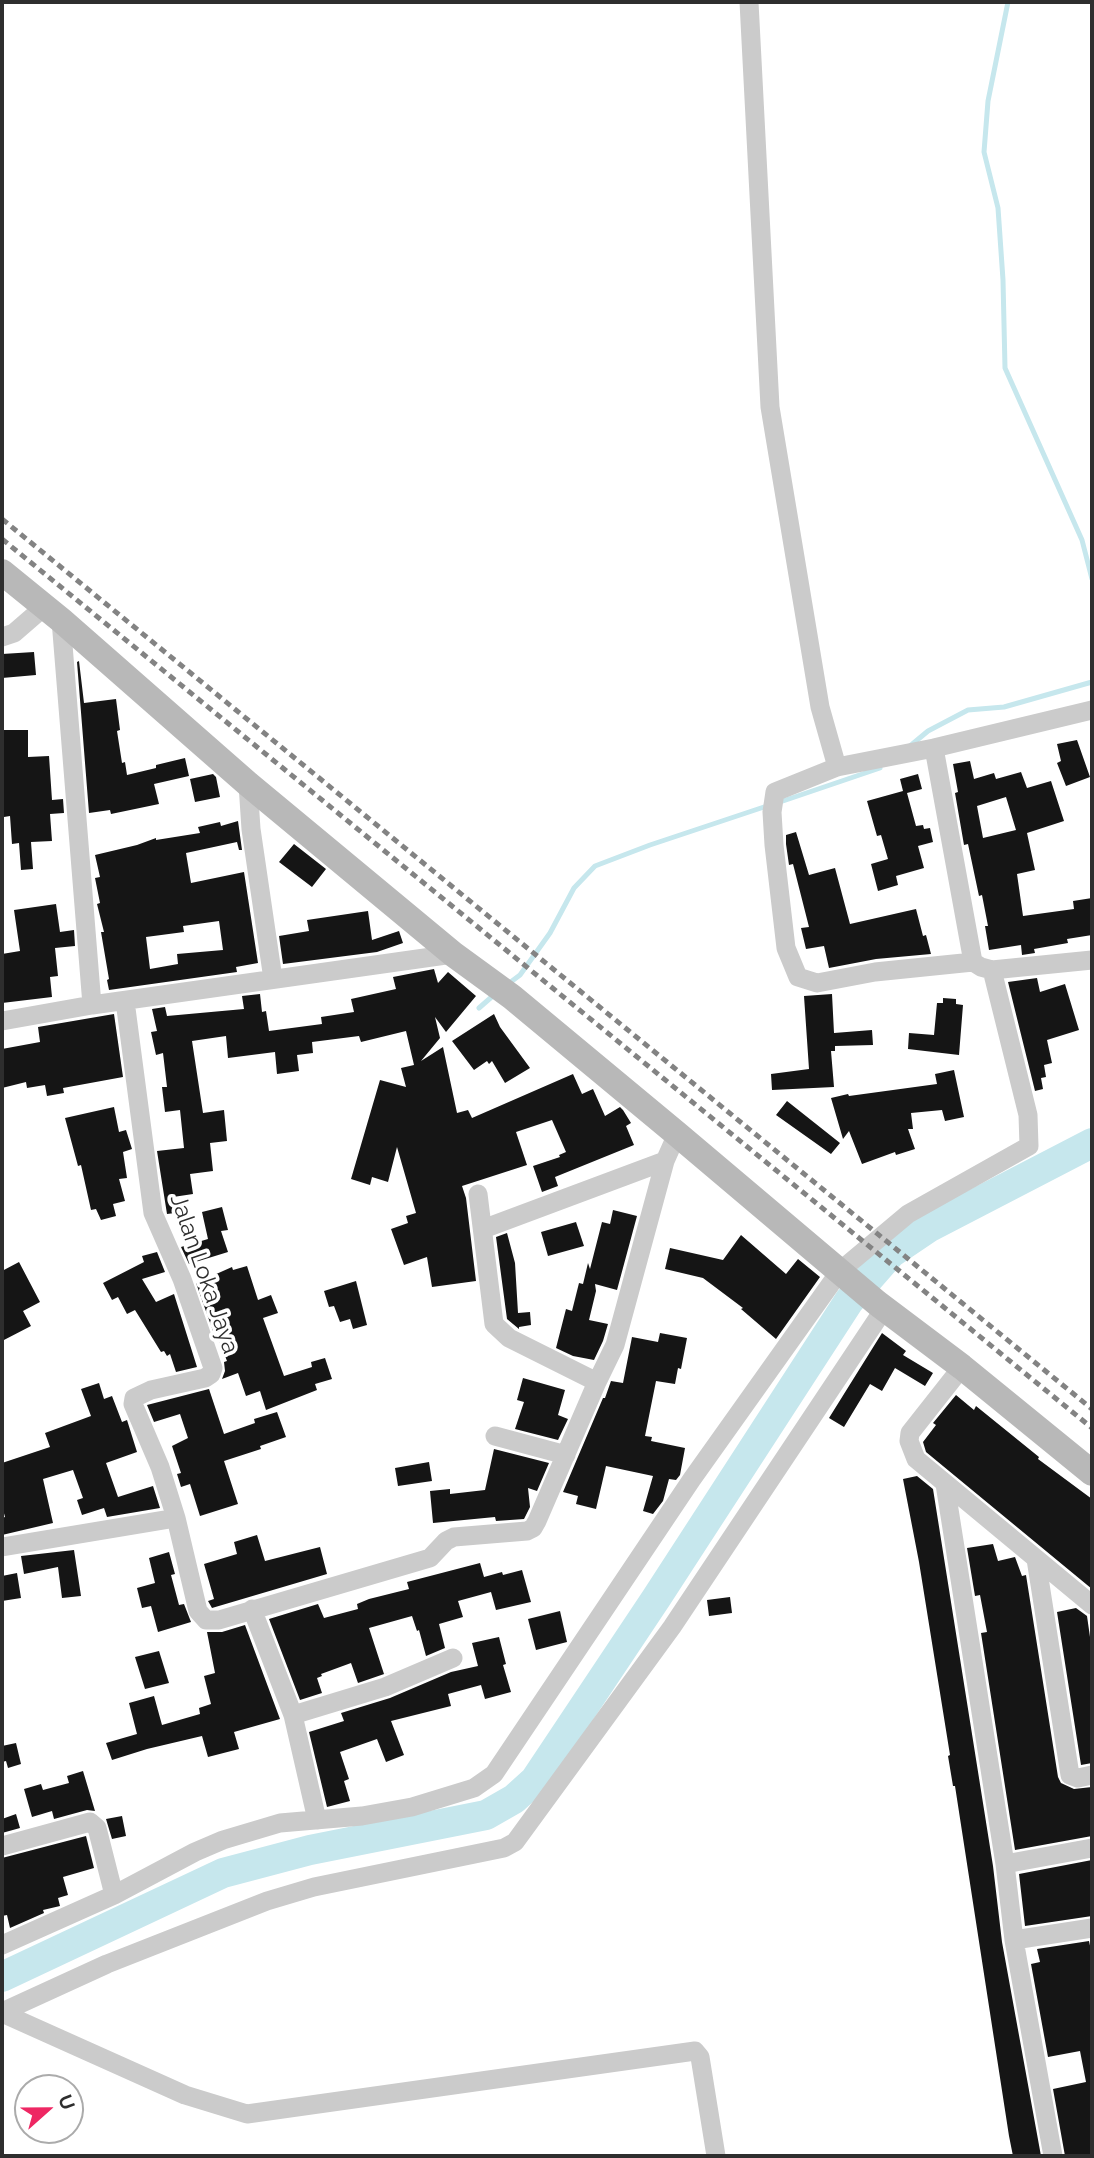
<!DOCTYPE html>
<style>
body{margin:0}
#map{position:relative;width:1094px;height:2158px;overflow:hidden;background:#fff;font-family:Raleway,sans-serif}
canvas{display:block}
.frame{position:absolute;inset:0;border:4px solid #2e2e2e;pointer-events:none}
.north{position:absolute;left:14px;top:2074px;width:70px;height:70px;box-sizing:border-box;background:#fff;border:2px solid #ababab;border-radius:50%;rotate:69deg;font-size:19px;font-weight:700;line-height:28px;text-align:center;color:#2e2e2e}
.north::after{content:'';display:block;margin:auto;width:24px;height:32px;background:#ee2763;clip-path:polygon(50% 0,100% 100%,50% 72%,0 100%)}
</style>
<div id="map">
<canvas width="1094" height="2158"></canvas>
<div class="frame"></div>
<div class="north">U</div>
</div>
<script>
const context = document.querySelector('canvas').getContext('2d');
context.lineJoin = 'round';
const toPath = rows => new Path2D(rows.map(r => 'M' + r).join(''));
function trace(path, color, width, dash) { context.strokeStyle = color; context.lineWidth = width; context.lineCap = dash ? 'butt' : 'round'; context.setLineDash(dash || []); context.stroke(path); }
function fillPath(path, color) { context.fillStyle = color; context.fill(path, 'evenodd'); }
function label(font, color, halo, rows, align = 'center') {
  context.font = font + ' Raleway,sans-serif'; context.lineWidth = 7; context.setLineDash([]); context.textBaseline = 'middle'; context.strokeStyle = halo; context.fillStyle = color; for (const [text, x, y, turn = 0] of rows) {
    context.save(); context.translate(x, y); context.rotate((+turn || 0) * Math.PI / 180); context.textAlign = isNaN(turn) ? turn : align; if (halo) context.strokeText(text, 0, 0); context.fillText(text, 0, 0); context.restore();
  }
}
trace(toPath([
 [1008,2,988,101,984,152,998,208,1003,280,1005,368,1082,540,1092,579],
 [910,746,928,731,968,710,1004,707,1092,682],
 [777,803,880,768],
 [508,984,520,975,550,933,574,888,595,866,650,845,767,806],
 [479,1008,495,994]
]), '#c6e7ed', 5);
trace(toPath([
 [2,1977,223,1873,310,1850,486,1815,514,1799,535,1780,657,1597,849,1301,891,1253,928,1228,1092,1143]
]), '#c6e7ed', 30);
fillPath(toPath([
 [34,652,36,675,2,678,2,654],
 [79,661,84,703,116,699,120,730,117,731,122,763,125,762,127,775,156,768,156,765,185,758,189,776,154,784,159,804,111,814,110,810,89,813,77,662],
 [2,730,28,730,28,757,49,756,52,800,63,799,64,813,50,814,52,841,31,842,33,869,21,870,19,843,12,844,10,816,4,817,2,792,2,787,4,786],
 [1077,740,1090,777,1066,786,1057,763,1061,761,1057,744],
 [970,761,974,779,994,773,996,779,1021,772,1027,788,1051,781,1064,821,1027,833,1035,870,1017,874,1023,916,1074,909,1073,901,1092,898,1092,935,1067,939,1068,943,1034,949,1035,953,1022,955,1021,945,989,950,985,926,988,926,982,895,979,896,968,844,964,845,955,793,958,792,953,764],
 [1006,797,1016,830,983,838,977,806],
 [213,774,216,777,220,797,195,802,190,779],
 [918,774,922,789,907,793,916,826,923,825,924,829,930,828,933,842,918,846,924,868,896,876,898,885,878,891,871,864,888,859,881,835,877,836,867,801,903,791,900,779],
 [238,821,242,850,239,850,237,842,186,853,191,883,244,872,258,963,236,967,237,972,109,990,107,980,109,979,101,932,104,932,97,904,100,903,95,878,100,877,95,855,137,845,156,838,156,840,200,833,198,827,220,822,221,826],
 [219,921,223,950,177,954,178,964,150,969,146,937,184,932,183,926],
 [796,832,809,875,835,868,850,924,916,909,923,936,926,935,931,954,876,959,829,968,824,946,806,949,801,928,809,927,793,864,789,865,786,844,786,835],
 [294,844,326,869,312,887,279,862],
 [56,904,60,932,74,930,75,946,55,948,58,976,50,977,52,997,2,1003,2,954,20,951,14,910],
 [368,911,372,940,399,931,403,943,377,952,283,964,279,936,309,931,307,920],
 [434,969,438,983,448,972,476,996,446,1032,435,1017,440,1038,421,1061,443,1047,457,1113,468,1110,472,1118,573,1074,582,1094,593,1089,605,1116,620,1107,623,1110,631,1123,626,1126,634,1145,555,1177,558,1186,542,1192,533,1166,560,1157,559,1155,566,1152,552,1120,516,1132,527,1165,462,1186,466,1198,476,1281,432,1287,427,1257,404,1265,391,1229,408,1223,406,1216,416,1213,397,1147,388,1182,372,1177,370,1185,351,1179,380,1080,406,1087,401,1068,414,1065,406,1031,361,1042,359,1036,312,1042,313,1053,297,1055,299,1071,277,1074,275,1052,228,1058,226,1036,192,1041,203,1113,224,1110,227,1141,210,1143,213,1171,190,1174,193,1194,173,1197,175,1213,167,1214,157,1151,184,1148,180,1110,165,1112,162,1087,167,1087,163,1053,156,1055,151,1032,157,1031,152,1009,165,1007,167,1016,244,1009,242,996,260,994,262,1012,266,1011,269,1031,322,1024,321,1017,354,1012,351,999,396,989,393,977],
 [1037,978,1040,992,1065,984,1079,1030,1047,1040,1052,1063,1044,1065,1046,1077,1041,1078,1043,1089,1035,1091,1008,982],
 [832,994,834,1033,872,1030,873,1045,835,1046,835,1051,831,1051,834,1087,772,1090,771,1074,809,1069,804,996],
 [943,998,956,999,956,1004,963,1005,959,1055,908,1049,909,1033,934,1035,937,1003,943,1003],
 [114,1014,123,1077,63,1088,64,1093,47,1096,45,1085,27,1088,26,1082,2,1088,2,1049,40,1042,38,1027],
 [494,1014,500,1027,530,1068,505,1083,492,1061,489,1064,487,1061,474,1070,452,1041],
 [954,1070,964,1117,945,1121,942,1110,911,1113,913,1129,908,1129,915,1149,896,1155,895,1152,862,1164,849,1131,843,1139,831,1098,848,1094,849,1096,937,1084,935,1074],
 [787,1101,840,1143,831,1154,776,1115],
 [114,1107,119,1132,126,1130,132,1149,123,1152,127,1178,119,1179,125,1201,113,1204,116,1216,101,1220,96,1209,91,1210,81,1165,78,1166,65,1118],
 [222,1207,228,1230,221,1231,228,1252,189,1264,181,1247,208,1239,202,1212],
 [613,1210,637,1216,617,1290,595,1284,596,1291,589,1320,608,1324,603,1341,594,1360,573,1356,556,1348,566,1309,572,1311,579,1283,583,1284,588,1263,590,1269,602,1222,610,1224],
 [576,1222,584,1246,548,1256,541,1232],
 [507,1233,515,1263,518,1313,530,1312,531,1325,519,1327,519,1329,507,1319,496,1237],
 [741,1235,786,1274,798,1259,820,1277,776,1339,741,1309,743,1308,703,1278,665,1269,670,1248,723,1260],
 [157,1252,165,1272,142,1279,156,1302,174,1294,197,1367,176,1372,170,1354,167,1356,164,1351,161,1352,135,1310,127,1314,118,1297,112,1300,103,1283,144,1262,142,1256],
 [19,1262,40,1302,23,1311,31,1326,2,1341,2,1271],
 [247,1266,258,1300,271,1295,278,1313,263,1318,284,1376,312,1367,311,1362,325,1358,332,1379,315,1384,317,1390,266,1410,260,1391,246,1396,238,1373,222,1379,225,1371,224,1362,227,1361,216,1333,214,1334,196,1283,232,1267,233,1270],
 [356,1281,367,1325,353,1329,350,1319,340,1322,334,1306,329,1307,324,1291],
 [660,1333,687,1338,681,1369,678,1368,675,1384,656,1381,645,1436,652,1437,651,1441,685,1448,680,1475,676,1480,669,1479,663,1501,653,1514,643,1511,653,1476,606,1466,596,1509,576,1504,578,1496,563,1492,603,1398,605,1398,611,1381,623,1383,632,1337,658,1342],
 [882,1333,906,1351,903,1355,933,1373,925,1386,895,1368,882,1391,870,1384,844,1427,829,1418],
 [523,1378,565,1390,558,1415,568,1419,558,1440,515,1429,524,1402,517,1400],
 [99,1383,104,1399,112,1396,122,1422,127,1420,137,1452,106,1463,118,1497,153,1486,160,1508,107,1517,104,1508,82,1515,77,1500,83,1498,73,1470,43,1479,53,1523,2,1535,2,1518,5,1517,2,1506,2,1463,50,1447,45,1433,91,1416,81,1389],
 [209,1389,224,1434,255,1423,254,1419,277,1412,286,1437,260,1446,261,1449,224,1461,238,1504,200,1516,190,1484,181,1487,177,1474,181,1473,172,1446,188,1438,180,1414,154,1422,147,1405],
 [956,1395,974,1410,976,1406,1039,1457,1038,1459,1092,1499,1092,1589,926,1452,923,1442,936,1425,933,1423],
 [494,1449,549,1463,537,1491,528,1488,530,1507,524,1519,496,1521,495,1517,433,1523,430,1491,450,1489,450,1494,485,1490],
 [429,1462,432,1481,398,1486,395,1468],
 [917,1476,933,1489,993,1866,1002,1942,1041,2156,1013,2156,1009,2136,955,1786,953,1786,948,1756,950,1755,919,1562,903,1479],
 [257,1535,265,1561,320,1547,327,1574,212,1608,208,1601,214,1599,204,1564,237,1554,234,1542],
 [993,1544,998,1561,1015,1557,1022,1576,1026,1575,1058,1777,1061,1783,1074,1789,1092,1787,1092,1836,1015,1850,981,1633,987,1632,980,1595,975,1596,967,1548],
 [74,1550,81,1596,62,1598,58,1567,24,1574,21,1556],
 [169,1552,175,1574,171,1575,179,1605,184,1604,191,1622,158,1632,151,1606,142,1608,137,1588,155,1583,149,1558],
 [480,1563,484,1577,502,1572,503,1575,522,1570,531,1602,496,1610,491,1592,458,1601,463,1617,439,1624,445,1648,426,1656,419,1630,417,1631,412,1616,369,1628,384,1674,390,1672,358,1683,351,1663,321,1674,322,1676,317,1678,322,1693,300,1700,269,1619,318,1604,324,1618,358,1609,357,1604,369,1599,409,1589,407,1582],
 [17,1573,21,1598,2,1601,2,1576],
 [730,1597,732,1613,709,1616,707,1600],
 [1076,1608,1087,1616,1092,1651,1092,1763,1081,1765,1057,1612],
 [560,1611,567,1642,536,1650,528,1619],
 [245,1625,280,1719,234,1732,239,1749,208,1757,202,1736,147,1749,112,1760,106,1743,137,1734,129,1703,154,1696,162,1725,200,1714,199,1708,211,1704,204,1676,215,1673,207,1632,222,1632],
 [499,1637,506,1664,503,1665,511,1692,485,1699,481,1685,448,1694,451,1706,391,1721,404,1755,386,1762,377,1739,340,1752,349,1779,344,1781,350,1801,327,1807,309,1732,344,1721,341,1713,390,1698,451,1672,478,1666,472,1643],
 [159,1651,169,1683,145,1689,135,1657],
 [16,1743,21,1764,8,1768,6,1761,2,1762,2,1746],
 [83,1771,95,1811,87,1810,54,1819,52,1811,32,1817,24,1789,41,1784,43,1790,69,1783,67,1776],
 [16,1814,20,1828,2,1833,2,1819],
 [122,1816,126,1836,112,1839,106,1819],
 [86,1836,94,1868,63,1877,68,1895,58,1898,60,1906,43,1910,44,1913,10,1928,7,1915,2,1916,2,1858],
 [1092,1860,1092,1916,1025,1926,1019,1874],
 [1089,1941,1092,1955,1092,2154,1065,2156,1053,2089,1086,2082,1080,2051,1048,2057,1031,1964,1040,1962,1037,1949]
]), '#151515');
trace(toPath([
 [749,2,770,407,820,707,837,767],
 [61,620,92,1005],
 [2,637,14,633,44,607],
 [934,748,837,767,775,792,772,812,774,845,786,948,798,977,817,983,875,972,973,962],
 [248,784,251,829,273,979],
 [992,970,1092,960],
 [125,1001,153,1213,182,1279,213,1368,211,1374,205,1378,151,1390,134,1398,133,1404,160,1467,176,1518,198,1611,206,1620,219,1620,430,1558,446,1541,454,1537,527,1531,533,1528,537,1521,597,1382,615,1345,665,1161,677,1134],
 [2,1021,92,1005,453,954],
 [478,1194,494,1324,509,1338,597,1382],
 [483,1229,665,1161],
 [962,1367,910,1433,909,1441,916,1459,1092,1605],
 [495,1436,566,1455],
 [945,1484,1005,1864,1014,1940,1053,2156],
 [2,1547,176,1518],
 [1036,1559,1070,1775,1078,1778,1092,1775],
 [252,1609,293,1715,317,1820],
 [293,1715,385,1687,453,1658],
 [2,1846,90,1822,97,1828,114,1895],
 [1005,1864,1092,1848],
 [1014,1940,1092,1928],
 [2,1945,114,1895,195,1852,223,1840,280,1823,362,1816,412,1807,474,1788,494,1774,692,1479,840,1271,908,1214,1029,1146,1028,1115,992,970,981,967,973,962,934,748,1092,710],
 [2,2012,107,1964,267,1901,314,1887,504,1848,515,1842,672,1627,884,1309],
 [2,2013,185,2095,247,2114,695,2051,700,2057,716,2156]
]), '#cbcbcb', 19);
trace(toPath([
 [2,572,61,620,248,784,453,954,512,997,677,1134,877,1303,962,1367,1092,1473]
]), '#b8b8b8', 26);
trace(toPath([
 [2,519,1092,1409],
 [2,539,1092,1428]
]), '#838383', 5, [7, 5]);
label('23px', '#2e2e2e', '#fff', [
 ["Jalan Loka Jaya",204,1274,71]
]);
</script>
